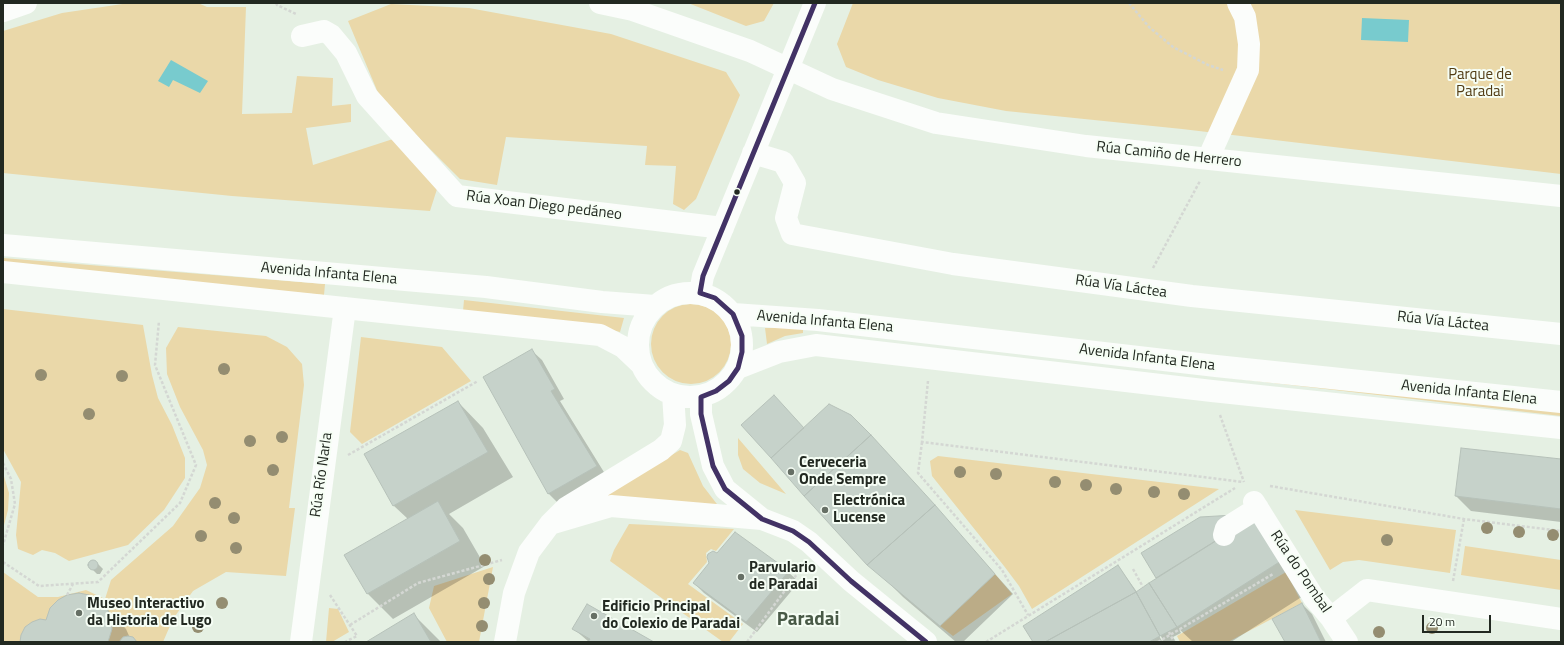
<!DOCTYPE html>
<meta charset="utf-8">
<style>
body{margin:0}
#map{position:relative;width:1564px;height:645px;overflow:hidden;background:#e5f0e3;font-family:"Titillium Web",sans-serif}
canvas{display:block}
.frame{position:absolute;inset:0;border:4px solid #222921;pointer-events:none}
.scale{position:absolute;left:1422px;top:615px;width:69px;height:18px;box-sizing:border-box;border:2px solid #222921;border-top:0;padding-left:5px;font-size:12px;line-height:14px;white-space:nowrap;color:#222921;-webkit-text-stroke:3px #f6fef5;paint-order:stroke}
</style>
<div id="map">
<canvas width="1564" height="645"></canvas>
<div class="frame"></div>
<div class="scale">20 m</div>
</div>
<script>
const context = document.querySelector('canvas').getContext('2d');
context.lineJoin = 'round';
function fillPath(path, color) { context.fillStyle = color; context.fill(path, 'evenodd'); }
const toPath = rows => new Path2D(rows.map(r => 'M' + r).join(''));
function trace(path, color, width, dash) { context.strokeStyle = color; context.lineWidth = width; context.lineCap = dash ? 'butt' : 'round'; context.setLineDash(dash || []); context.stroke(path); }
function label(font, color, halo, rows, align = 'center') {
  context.font = font + ' "Titillium Web",sans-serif'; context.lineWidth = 4; context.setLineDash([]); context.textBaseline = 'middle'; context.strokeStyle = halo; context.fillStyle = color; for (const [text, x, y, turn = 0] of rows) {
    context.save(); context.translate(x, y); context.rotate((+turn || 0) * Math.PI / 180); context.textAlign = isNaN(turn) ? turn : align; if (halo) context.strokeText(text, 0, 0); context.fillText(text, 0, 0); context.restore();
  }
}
fillPath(toPath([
 [129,3,198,3,207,7,246,7,242,114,292,113,297,76,333,78,332,106,351,104,351,122,306,128,313,165,393,139,438,186,430,211,232,196,3,173,3,31,62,13],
 [688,3,774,3,764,21,746,26],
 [853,3,1561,3,1561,174,1182,129,1006,111,938,98,878,80,846,67,837,44],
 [391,4,469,8,611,34,726,72,740,95,696,199,684,210,673,204,676,166,645,165,647,146,506,137,497,185,460,179,381,100,348,21],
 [3,258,325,284,324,295,3,266],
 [464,300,624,318,620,332,600,327,463,311],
 '651 344a40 40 0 1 1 80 0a40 40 0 1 1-80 0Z',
 [3,309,143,325,152,375,158,398,172,425,185,458,185,478,164,510,128,545,69,561,55,553,42,550,33,555,18,549,16,535,21,482,3,449],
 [178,327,266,336,287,347,302,364,304,385,289,508,295,508,286,576,226,572,193,591,173,619,163,642,3,642,3,572,38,597,58,597,86,590,105,599,111,580,173,526,200,488,207,465,203,450,180,407,167,374,166,348],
 [765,328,803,328,803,333,785,336,767,344],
 [361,337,442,347,471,381,362,444,350,432],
 [1221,377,1561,411,1561,416],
 [738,438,786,494,760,483,743,469,738,455],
 [680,450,688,453,703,486,720,508,595,502],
 [938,456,1219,489,1032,609,1019,586,1004,566,932,476,930,461],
 [3,473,9,493,8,510,3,529],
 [1295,510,1456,530,1450,573,1359,560,1343,562,1330,570],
 [629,524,734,529,716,551,711,549,706,553,707,562,688,584,743,624,729,642,723,642,610,561,614,550],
 [1465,546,1561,560,1561,590,1461,575],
 [493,567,479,642,447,642,429,608,434,586],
 [1286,572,1302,603,1228,642,1180,642,1177,636],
 [995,574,1012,594,953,636,940,626],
 [329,608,338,609,349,632,332,642,326,642]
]), '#ead8a9');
fillPath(toPath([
 [1362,18,1409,20,1408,42,1361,40],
 [171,60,208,81,200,93,173,80,169,87,158,81]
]), '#78cbce');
fillPath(toPath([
 [531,350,542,360,564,399,560,401,607,477,559,504,548,493],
 [458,402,483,428,513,477,449,514,463,528,485,566,393,619,368,594,346,555,408,519,394,506,366,455],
 [804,429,867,431,1013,594,963,642,956,642,903,597,883,577],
 [1561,460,1561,522,1471,511,1456,496],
 [1253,518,1311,591,1231,642,1193,642,1179,629,1181,633,1173,637,1176,642,1034,642,1118,566,1137,592,1157,579,1142,554],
 [1154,627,1156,627,1163,640,1162,641],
 [718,554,788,572,799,582,757,632,704,593,694,583],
 [92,561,95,561,103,569,100,574,97,574,89,566],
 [99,601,126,629,130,638,137,642,21,642,46,621],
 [1302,604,1312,614,1326,642,1286,642],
 [414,615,441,642,368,642],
 [574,629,652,642,589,642]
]), '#0003');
const building = toPath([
 [532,349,555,389,551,391,597,466,548,494,483,377,532,349],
 [774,395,804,428,771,458,741,425,774,395],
 [458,401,488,452,393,506,364,454,458,401],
 [829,404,851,415,871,435,804,496,771,458,829,404],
 [871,435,935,505,867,565,804,496,871,435],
 [1461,448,1561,459,1561,509,1455,496,1461,448],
 [438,501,460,541,367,594,344,555,438,501],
 [935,505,995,574,940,626,867,565,935,505],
 [1235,515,1220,538,1156,578,1141,553,1200,517,1235,515],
 [1254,517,1281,561,1177,627,1149,583,1254,517],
 [735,532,789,571,746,622,693,583,709,563,707,557,708,554,713,551,717,553,735,532],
 '88 565a5 5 0 1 1 10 0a5 5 0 1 1-10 0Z',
 [1118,565,1136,592,1045,642,1033,642,1023,626,1118,565],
 [1149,583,1177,627,1160,636,1136,592,1149,583],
 [1136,592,1160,636,1149,642,1045,642,1136,592],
 [79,593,89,595,99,600,107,608,111,618,112,629,108,642,20,642,21,635,25,627,32,622,40,619,46,620,50,608,58,600,67,595,79,593],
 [1302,603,1321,642,1285,642,1272,619,1302,603],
 [587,604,654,642,588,642,590,639,572,629,587,604],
 [414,613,431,642,366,642,414,613],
 [128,636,133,637,137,642,119,642,123,637,128,636]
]);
fillPath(building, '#c6d2ca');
trace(building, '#b6c1b9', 1);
trace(toPath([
 [276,3,277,5,296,14],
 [1129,3,1149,27,1173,47,1208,65,1223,70],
 [1153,268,1200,181],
 [928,381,922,442,1243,482],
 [1220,415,1244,482],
 [922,442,918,473,1002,570,1028,615],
 [348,455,478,381],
 [3,463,11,479,15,504,3,545],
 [1270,486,1464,519,1561,531],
 [3,562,39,586,98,582,180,503,196,465,155,365,159,321],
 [1133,569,1143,587],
 [1453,581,1464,519],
 [67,595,73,584],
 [330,595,357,636,345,642],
 [350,625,418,583,502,560],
 [1169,632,1174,642],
 [747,642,803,566],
 [986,642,1235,488],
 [1158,642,1273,574]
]), '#d4d7d3', 2.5, [3, 2]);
trace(toPath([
 [600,3,633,10,750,51,832,89,936,123,1086,146,1561,196],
 [3,11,26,3],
 [302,36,324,31,331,35,346,53,367,96,457,196,723,228],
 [753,153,783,162,795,183,786,218,792,234,953,264,1192,296,1561,334],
 [1208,159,1248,70,1249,44,1245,17,1238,3],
 [3,245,486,287,602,302,655,306],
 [3,272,600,335,623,347,642,365],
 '638 345a52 52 0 1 1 104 0a52 52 0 1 1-104 0Z',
 [700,293,703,276,815,3],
 [733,314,818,320,1216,366,1561,402],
 [738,368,779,352,816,345,1212,391,1561,428],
 [701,397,701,414,713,466,725,489,762,519],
 [1254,502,1314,598,1331,618,1347,642],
 [550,524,611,506,762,519,793,531,809,542,851,581,926,642],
 [1224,535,1226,528,1258,508],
 [1331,618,1367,590,1561,619],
 [301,642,345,308],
 [505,642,514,593,529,552,550,524,566,508,661,450,671,441,675,425,673,394]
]), '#fbfdfb', 22);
trace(toPath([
 [815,3,703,276,700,293,715,298,733,314,742,336,742,352,738,368,729,381,716,391,701,397,701,414,713,466,725,489,762,519,793,531,809,542,851,581,926,642]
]), '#423265', 5);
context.fillStyle = '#948d71';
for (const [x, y] of [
 [224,369],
 [41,375],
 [122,376],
 [89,414],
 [282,437],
 [250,441],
 [273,470],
 [960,472],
 [996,474],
 [1055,482],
 [1086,485],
 [1116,489],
 [1154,492],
 [1184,494],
 [215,503],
 [234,518],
 [1487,528],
 [1519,532],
 [1553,535],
 [201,536],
 [1387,540],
 [236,548],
 [485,560],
 [489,579],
 [222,603],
 [484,603],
 [482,626],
 [198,627],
 [1432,628],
 [1379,632]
]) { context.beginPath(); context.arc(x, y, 6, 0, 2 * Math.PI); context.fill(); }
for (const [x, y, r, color] of [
 [737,192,3.5,"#222921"],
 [791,472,4,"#666f65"],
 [825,510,4,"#666f65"],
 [741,577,4,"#666f65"],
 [79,613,4,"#666f65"],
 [594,616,4,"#666f65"]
]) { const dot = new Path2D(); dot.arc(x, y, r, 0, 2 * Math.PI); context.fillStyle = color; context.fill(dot); trace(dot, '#f6fef5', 1.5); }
label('15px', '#523c14', '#f6fef5', [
 ["Parque de",1480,75],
 ["Paradai",1480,92]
]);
label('15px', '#222921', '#f6fef5', [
 ["Rúa Camiño de Herrero",1169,155,6],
 ["Rúa Xoan Diego pedáneo",544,206,7],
 ["Avenida Infanta Elena",329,274,5],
 ["Rúa Vía Láctea",1121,287,8],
 ["Avenida Infanta Elena",825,322,5],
 ["Rúa Vía Láctea",1443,322,6],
 ["Avenida Infanta Elena",1147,358,7],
 ["Avenida Infanta Elena",1469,393,6],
 ["Rúa Río Narla",322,475,-82],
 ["Rúa do Pombal",1300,572,56]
]);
label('bold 15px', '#222921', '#f6fef5', [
 ["Cerveceria",799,463],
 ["Onde Sempre",799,480],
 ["Electrónica",833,501],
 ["Lucense",833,518],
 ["Parvulario",749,568],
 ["de Paradai",749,585],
 ["Museo Interactivo",87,604],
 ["da Historia de Lugo",87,621],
 ["Edificio Principal",602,607],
 ["do Colexio de Paradai",602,624]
], 'left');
label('bold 19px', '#495a47', '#f6fef5', [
 ["Paradai",808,620]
]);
</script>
